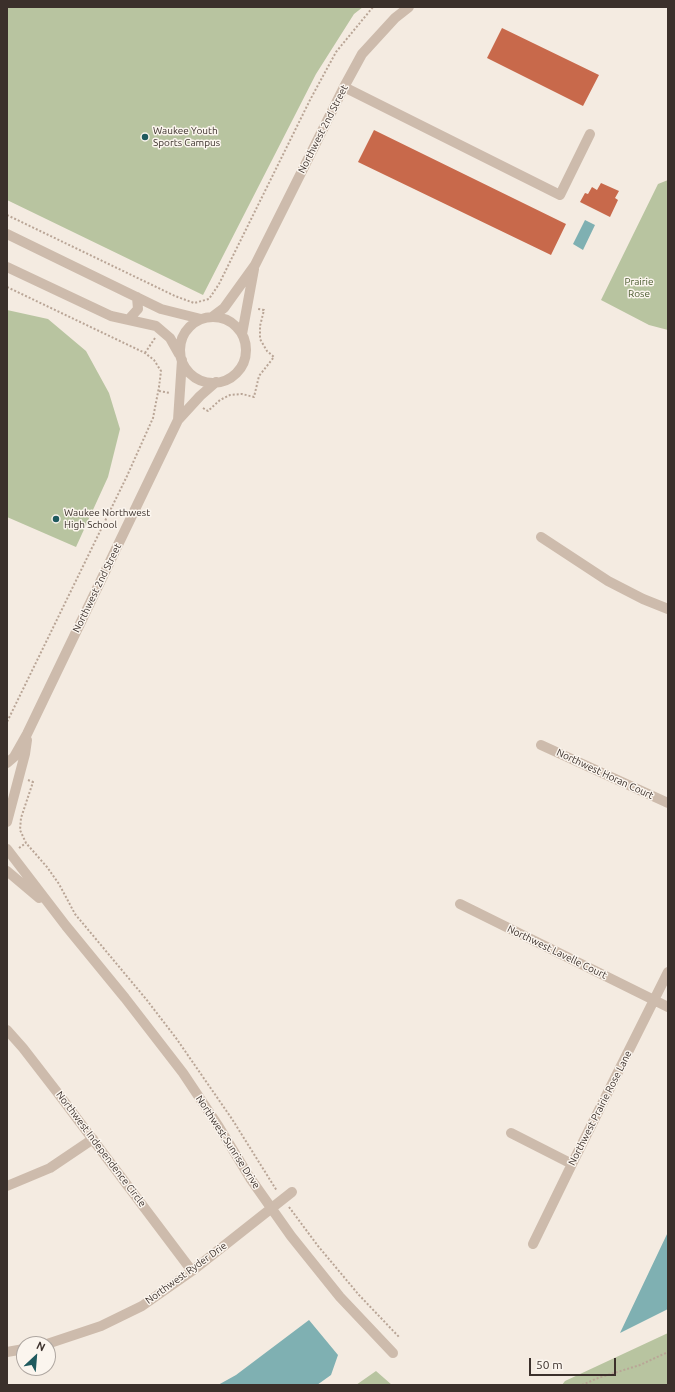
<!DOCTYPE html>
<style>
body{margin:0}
#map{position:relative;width:675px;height:1392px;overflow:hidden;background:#f4ebe1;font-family:Ubuntu,sans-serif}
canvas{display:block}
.frame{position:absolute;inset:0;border:8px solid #3b302b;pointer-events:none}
.north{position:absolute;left:16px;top:1336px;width:40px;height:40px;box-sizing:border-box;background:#fbf5ee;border:1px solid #aea6a0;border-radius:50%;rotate:26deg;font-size:11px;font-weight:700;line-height:16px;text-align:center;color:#3b302b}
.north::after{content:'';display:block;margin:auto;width:14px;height:18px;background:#1f5a5e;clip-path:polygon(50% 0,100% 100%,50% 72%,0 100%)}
.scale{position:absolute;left:529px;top:1358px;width:87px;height:18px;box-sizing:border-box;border:2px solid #3b302b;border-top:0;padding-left:5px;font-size:12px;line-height:14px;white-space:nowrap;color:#3b302b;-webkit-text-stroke:3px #fbf5ee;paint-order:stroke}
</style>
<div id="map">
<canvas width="675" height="1392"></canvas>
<div class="frame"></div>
<div class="north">N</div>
<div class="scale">50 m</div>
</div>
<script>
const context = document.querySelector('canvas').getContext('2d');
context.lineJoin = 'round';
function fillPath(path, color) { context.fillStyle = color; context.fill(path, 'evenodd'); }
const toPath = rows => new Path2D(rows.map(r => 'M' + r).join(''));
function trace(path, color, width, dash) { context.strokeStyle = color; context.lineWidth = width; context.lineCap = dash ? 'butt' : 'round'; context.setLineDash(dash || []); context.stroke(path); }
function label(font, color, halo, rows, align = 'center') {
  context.font = font + ' Ubuntu,sans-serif'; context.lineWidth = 3; context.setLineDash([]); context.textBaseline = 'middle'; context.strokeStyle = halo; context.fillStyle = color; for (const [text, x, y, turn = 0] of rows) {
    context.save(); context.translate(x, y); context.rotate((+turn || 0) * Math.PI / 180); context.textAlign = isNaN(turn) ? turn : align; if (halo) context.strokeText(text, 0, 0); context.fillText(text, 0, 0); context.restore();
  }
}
fillPath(toPath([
 [7,7,363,7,354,14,316,74,203,295,7,200],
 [668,180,668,330,649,325,601,300,658,184],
 [7,310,48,319,86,351,109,393,120,429,108,477,76,547,7,517],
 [668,1333,668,1385,562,1385,565,1381],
 [376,1371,392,1385,356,1385]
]), '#b8c4a0');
fillPath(toPath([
 [585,220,595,225,583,250,573,244],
 [668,1232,668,1309,620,1333],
 [309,1320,338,1355,331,1375,317,1385,218,1385,236,1375]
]), '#7fb0b2');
fillPath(toPath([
 [502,28,599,75,583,106,487,58],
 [374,130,566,224,551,255,358,162],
 [601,183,619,191,615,198,618,200,610,217,580,202,585,193,588,194,592,187,597,190]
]), '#c8694b');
trace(toPath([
 [7,215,175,296,194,303,209,299,219,284,310,100,336,52,373,7],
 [7,287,145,353,154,360,161,371,159,387,153,418,127,476,7,722],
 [145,353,155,338],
 [159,391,170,393],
 [203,408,208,411,220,400,230,395,242,394,254,397,259,376,274,357,267,351,260,339,260,326,264,310,258,309],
 [28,780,33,782,21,818,20,830,26,843,47,867,59,884,75,914,146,999,176,1038,232,1119,277,1191],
 [19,848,26,843],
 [289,1207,318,1246,359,1295,400,1338],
 [582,1385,598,1378,640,1365,668,1352]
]), '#b9a596', 2, [2, 2]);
trace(toPath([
 [344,87,560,195,590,134],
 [7,234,161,309,201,319],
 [7,267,111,316,156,326,170,338,179,354],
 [212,317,224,308,255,265,344,87,362,54,395,18,409,7],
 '180 350a33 33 0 1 1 66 0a33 33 0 1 1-66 0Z',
 [129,319,138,309,137,297],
 [242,334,254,269],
 [178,420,182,360],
 [541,537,608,581,643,599,668,609],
 [541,745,668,803],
 [7,763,14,757,27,734,178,420,200,396,216,382],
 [7,822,25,754,27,740],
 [7,849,66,926,125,998,183,1073,219,1127,250,1178,291,1236,340,1297,393,1353],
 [7,871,39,898],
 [460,904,668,1007],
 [7,1030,23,1048,57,1092,192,1271],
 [511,1133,572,1164],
 [7,1186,50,1168,93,1139],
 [533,1244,572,1164,668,972],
 [47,1344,101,1326,142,1306,192,1271,292,1192],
 [7,1352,24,1349]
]), '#cdbbac', 10);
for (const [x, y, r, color] of [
 [145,137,4,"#1f5a5e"],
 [56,519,4,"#1f5a5e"]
]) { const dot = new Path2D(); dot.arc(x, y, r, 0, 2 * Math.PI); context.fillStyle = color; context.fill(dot); trace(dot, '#fbf5ee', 1.5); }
label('10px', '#3b302b', '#fbf5ee', [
 ["Northwest 2nd Street",323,129,-63],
 ["Northwest 2nd Street",97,588,-64],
 ["Northwest Horan Court",605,774,25],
 ["Northwest Lavelle Court",557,952,26],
 ["Northwest Prairie Rose Lane",600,1108,-63],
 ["Northwest Sunrise Drive",228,1142,57],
 ["Northwest Independence Circle",101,1149,53],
 ["Northwest Ryder Drie",186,1273,-36]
]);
label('10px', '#3b302b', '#fbf5ee', [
 ["Waukee Youth",153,131],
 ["Sports Campus",153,143],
 ["Waukee Northwest",64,513],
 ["High School",64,525]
], 'left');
label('10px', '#4a5a2e', '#fbf5ee', [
 ["Prairie",639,282],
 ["Rose",639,294]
]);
</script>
